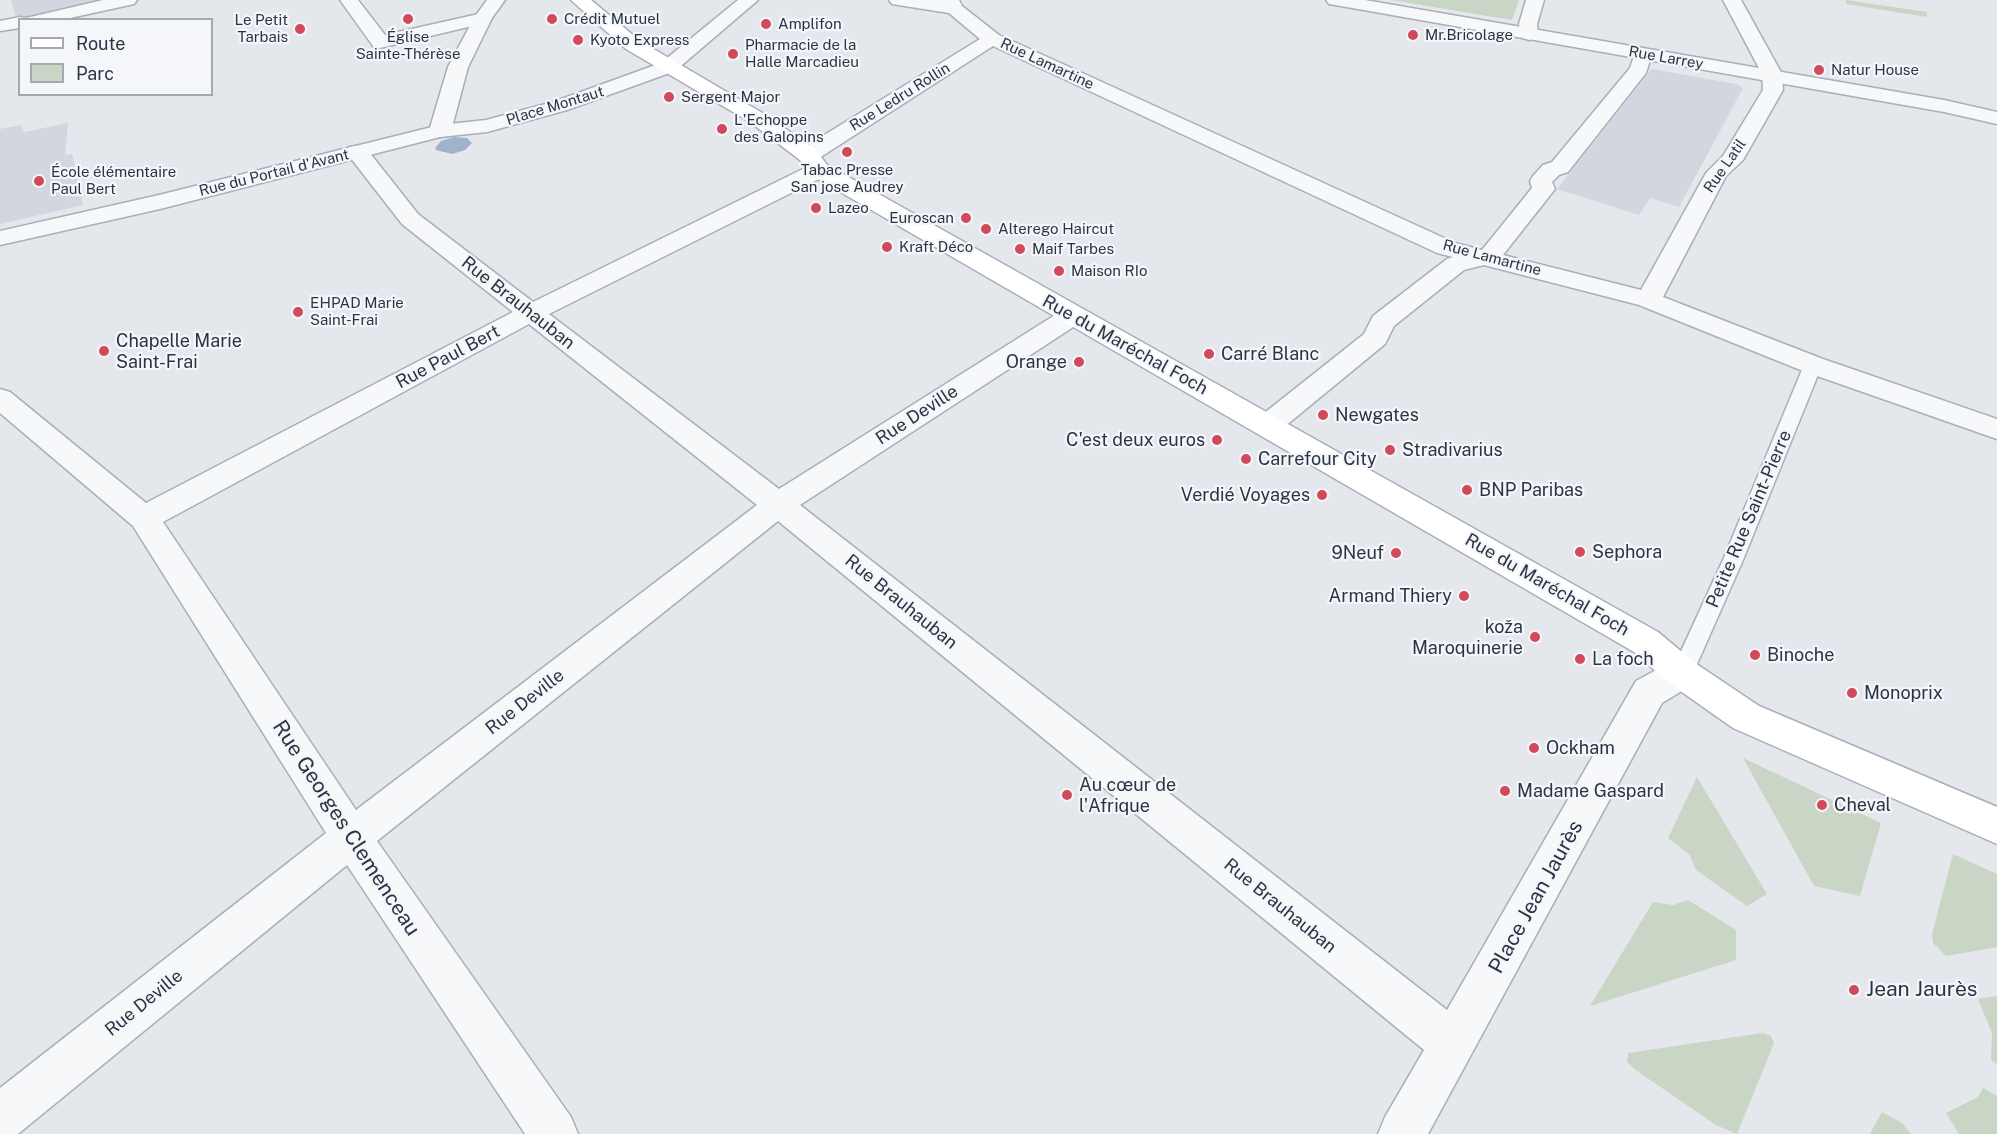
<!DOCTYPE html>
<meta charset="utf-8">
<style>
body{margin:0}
#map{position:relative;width:1997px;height:1134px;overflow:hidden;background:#e4e7ec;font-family:"Public Sans",sans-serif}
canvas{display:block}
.legend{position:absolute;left:18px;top:18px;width:195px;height:78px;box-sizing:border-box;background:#f4f6f9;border:2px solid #a4a8b1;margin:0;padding:8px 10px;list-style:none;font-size:18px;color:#2b3445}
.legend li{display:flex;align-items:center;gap:12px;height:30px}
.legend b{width:30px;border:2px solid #a4a8b1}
</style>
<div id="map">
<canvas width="1997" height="1134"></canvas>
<ul class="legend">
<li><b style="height:8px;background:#fff"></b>Route</li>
<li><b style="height:16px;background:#c9d6c5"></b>Parc</li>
</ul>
</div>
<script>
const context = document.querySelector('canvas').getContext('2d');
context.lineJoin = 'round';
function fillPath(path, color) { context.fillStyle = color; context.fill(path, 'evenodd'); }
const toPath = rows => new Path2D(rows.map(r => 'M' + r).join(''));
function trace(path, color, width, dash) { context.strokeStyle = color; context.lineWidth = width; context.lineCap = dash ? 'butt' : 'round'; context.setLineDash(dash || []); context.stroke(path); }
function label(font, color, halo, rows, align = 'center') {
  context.font = font + ' "Public Sans",sans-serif'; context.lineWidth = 4.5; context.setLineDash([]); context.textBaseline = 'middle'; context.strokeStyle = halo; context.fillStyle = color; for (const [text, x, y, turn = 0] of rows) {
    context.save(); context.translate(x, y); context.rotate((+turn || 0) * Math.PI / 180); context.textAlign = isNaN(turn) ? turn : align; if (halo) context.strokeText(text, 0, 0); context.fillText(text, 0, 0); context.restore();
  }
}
fillPath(toPath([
 [11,0,108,0,16,19],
 [1652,69,1736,84,1743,88,1679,207,1650,198,1639,215,1557,189],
 [68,123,65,155,72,154,83,205,0,224,0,129,21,125,24,132]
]), '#d2d6de');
fillPath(toPath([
 [1391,0,1519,0,1512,20],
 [1846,0,1927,12,1927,17,1846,4],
 [1743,758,1881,823,1860,896,1814,886],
 [1697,777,1767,894,1747,906,1696,870,1689,854,1668,838],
 [1953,854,1997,874,1997,947,1946,956,1933,943,1932,934],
 [1688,900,1736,930,1736,960,1590,1006,1653,902,1673,905],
 [1997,996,1997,1064,1991,1060,1992,1033,1978,999],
 [1763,1033,1771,1036,1774,1043,1737,1134,1716,1125,1637,1071,1627,1062,1628,1053],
 [1983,1088,1997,1096,1997,1134,1959,1134,1946,1113,1978,1097],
 [1882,1112,1902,1123,1911,1134,1870,1134]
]), '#c9d6c5');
fillPath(toPath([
 [454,137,467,138,472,143,465,150,452,154,436,150,435,148,441,141]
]), '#9fb4cc');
const service = toPath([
 [1813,360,1819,361,1822,365,1743,560,1690,680,1682,682,1674,680,1671,673,1723,560,1804,365,1807,361,1813,360]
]);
const pedestrian = toPath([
 [340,0,358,0,385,35,483,13,489,14,492,18,489,22,380,48,373,46,340,0]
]);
const minor = toPath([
 [103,0,137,0,134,4,61,20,20,20,20,28,0,31,0,21,20,17,26,18,103,0],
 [487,0,505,0,492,18,468,67,451,131,447,135,440,137,433,135,429,131,448,67,474,18,487,0],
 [889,0,959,0,962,6,999,35,1455,243,1482,250,1532,188,1530,181,1533,176,1543,165,1552,162,1630,68,1636,50,1650,50,1652,54,1646,73,1568,172,1559,175,1552,182,1555,189,1503,255,1641,290,1706,173,1723,156,1763,90,1762,74,1723,0,1741,0,1782,74,1783,90,1743,160,1726,176,1663,297,1823,359,1997,419,1997,439,1803,371,1639,305,1484,265,1464,270,1394,326,1385,344,1278,432,1268,435,1258,432,1253,425,1258,418,1364,334,1373,316,1447,259,1453,257,1437,253,993,46,816,160,808,162,800,160,797,155,800,150,980,39,949,13,898,5,892,4,889,0],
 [1526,0,1544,0,1537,24,1538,34,1535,38,1529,40,1523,38,1520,34,1519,24,1526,0],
 [357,146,365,147,418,214,533,302,811,165,819,163,827,165,830,170,827,175,549,314,779,489,1063,310,1072,308,1081,310,1085,316,1081,322,800,505,1447,1010,1636,681,1669,663,1682,658,1695,663,1700,673,1695,683,1662,703,1428,1134,1378,1134,1385,1117,1424,1050,778,521,377,841,571,1117,578,1134,525,1134,347,865,18,1134,0,1134,0,1088,326,833,133,526,0,413,0,389,10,392,146,503,513,312,402,224,346,152,349,147,357,146],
 [529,324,757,505,356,810,163,522,529,324]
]);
const tertiary = toPath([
 [738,0,758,0,675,71,567,110,487,132,440,137,160,209,0,245,0,231,159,195,440,125,486,120,553,102,661,63,738,0],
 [1326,0,1365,0,1944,100,1997,112,1997,124,1944,112,1335,5,1329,4,1326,0]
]);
const secondary = toPath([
 [571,0,591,0,640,41,764,114,816,150,827,165,1658,632,1695,663,1759,706,1997,807,1997,844,1733,728,1669,683,1634,652,811,175,800,160,750,122,626,49,571,0]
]);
trace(service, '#a9aeb7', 3);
trace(pedestrian, '#a9aeb7', 3);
trace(minor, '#a9aeb7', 3);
trace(tertiary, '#a9aeb7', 3);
trace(secondary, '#a9aeb7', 3);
fillPath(service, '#f7f8fa');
fillPath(pedestrian, '#f7f8fa');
fillPath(minor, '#f7f8fa');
fillPath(tertiary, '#f7f8fa');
fillPath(secondary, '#fff');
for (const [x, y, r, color] of [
 [408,19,6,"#d1495b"],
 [552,19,6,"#d1495b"],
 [766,24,6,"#d1495b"],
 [300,29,6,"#d1495b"],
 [1413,35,6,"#d1495b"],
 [578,40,6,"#d1495b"],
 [733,54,6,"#d1495b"],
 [1819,70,6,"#d1495b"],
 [669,97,6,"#d1495b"],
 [722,129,6,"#d1495b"],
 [847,152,6,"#d1495b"],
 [39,181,6,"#d1495b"],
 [816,208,6,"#d1495b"],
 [966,218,6,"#d1495b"],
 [986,229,6,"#d1495b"],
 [887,247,6,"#d1495b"],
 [1020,249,6,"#d1495b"],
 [1059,271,6,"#d1495b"],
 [298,312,6,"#d1495b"],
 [104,351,6,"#d1495b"],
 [1209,354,6,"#d1495b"],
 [1079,362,6,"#d1495b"],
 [1323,415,6,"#d1495b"],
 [1217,440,6,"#d1495b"],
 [1390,450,6,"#d1495b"],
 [1246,459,6,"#d1495b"],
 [1467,490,6,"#d1495b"],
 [1322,495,6,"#d1495b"],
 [1580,552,6,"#d1495b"],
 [1396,553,6,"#d1495b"],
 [1464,596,6,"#d1495b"],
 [1535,637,6,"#d1495b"],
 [1755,655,6,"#d1495b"],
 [1580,659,6,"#d1495b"],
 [1852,693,6,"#d1495b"],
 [1534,748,6,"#d1495b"],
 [1505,791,6,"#d1495b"],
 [1067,795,6,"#d1495b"],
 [1822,805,6,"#d1495b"],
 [1854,990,6,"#d1495b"]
]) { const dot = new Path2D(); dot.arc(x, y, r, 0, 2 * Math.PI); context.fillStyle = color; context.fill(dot); trace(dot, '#f4f6f9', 2); }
label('15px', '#2b3445', '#f4f6f9', [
 ["Crédit Mutuel",564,19],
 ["Le Petit",288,20,"right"],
 ["Tarbais",288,37,"right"],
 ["Amplifon",778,24],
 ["Mr.Bricolage",1425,35],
 ["Église",408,37,"center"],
 ["Sainte-Thérèse",408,54,"center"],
 ["Kyoto Express",590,40],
 ["Pharmacie de la",745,45],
 ["Halle Marcadieu",745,62],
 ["Natur House",1831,70],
 ["Sergent Major",681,97],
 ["L'Echoppe",734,120],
 ["des Galopins",734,137],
 ["Tabac Presse",847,170,"center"],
 ["San jose Audrey",847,187,"center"],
 ["École élémentaire",51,172],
 ["Paul Bert",51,189],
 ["Lazeo",828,208],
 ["Euroscan",954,218,"right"],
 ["Alterego Haircut",998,229],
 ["Kraft Déco",899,247],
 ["Maif Tarbes",1032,249],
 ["Maison RIo",1071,271],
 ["EHPAD Marie",310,303],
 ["Saint-Frai",310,320]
], 'left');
label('15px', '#2b3445', '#f4f6f9', [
 ["Rue Larrey",1666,58,10],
 ["Rue Lamartine",1047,64,25],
 ["Rue Ledru Rollin",900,97,-32],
 ["Place Montaut",555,106,-17],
 ["Rue Latil",1725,166,-55],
 ["Rue du Portail d'Avant",274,173,-14],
 ["Rue Lamartine",1492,258,15]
]);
label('18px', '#2b3445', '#f4f6f9', [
 ["Rue Brauhauban",518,303,38],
 ["Rue du Maréchal Foch",1125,345,29],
 ["Rue Paul Bert",448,357,-28],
 ["Rue Deville",917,415,-33],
 ["Petite Rue Saint-Pierre",1749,519,-67],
 ["Rue du Maréchal Foch",1547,585,30],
 ["Rue Brauhauban",901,602,39],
 ["Rue Deville",525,702,-38],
 ["Rue Brauhauban",1280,906,39],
 ["Rue Deville",144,1003,-39]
]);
label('18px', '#2b3445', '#f4f6f9', [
 ["Chapelle Marie",116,341],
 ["Saint-Frai",116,362],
 ["Carré Blanc",1221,354],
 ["Orange",1067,362,"right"],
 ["Newgates",1335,415],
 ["C'est deux euros",1205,440,"right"],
 ["Stradivarius",1402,450],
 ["Carrefour City",1258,459],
 ["BNP Paribas",1479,490],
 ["Verdié Voyages",1310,495,"right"],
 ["Sephora",1592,552],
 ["9Neuf",1384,553,"right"],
 ["Armand Thiery",1452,596,"right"],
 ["koža",1523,627,"right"],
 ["Maroquinerie",1523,648,"right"],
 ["Binoche",1767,655],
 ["La foch",1592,659],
 ["Monoprix",1864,693],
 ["Ockham",1546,748],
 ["Au cœur de",1079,785],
 ["l'Afrique",1079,806],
 ["Madame Gaspard",1517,791],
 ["Cheval",1834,805]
], 'left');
label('21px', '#2b3445', '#f4f6f9', [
 ["Rue Georges Clemenceau",346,828,57],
 ["Place Jean Jaurès",1536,897,-61]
]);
label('21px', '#2b3445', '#f4f6f9', [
 ["Jean Jaurès",1866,990]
], 'left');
</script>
